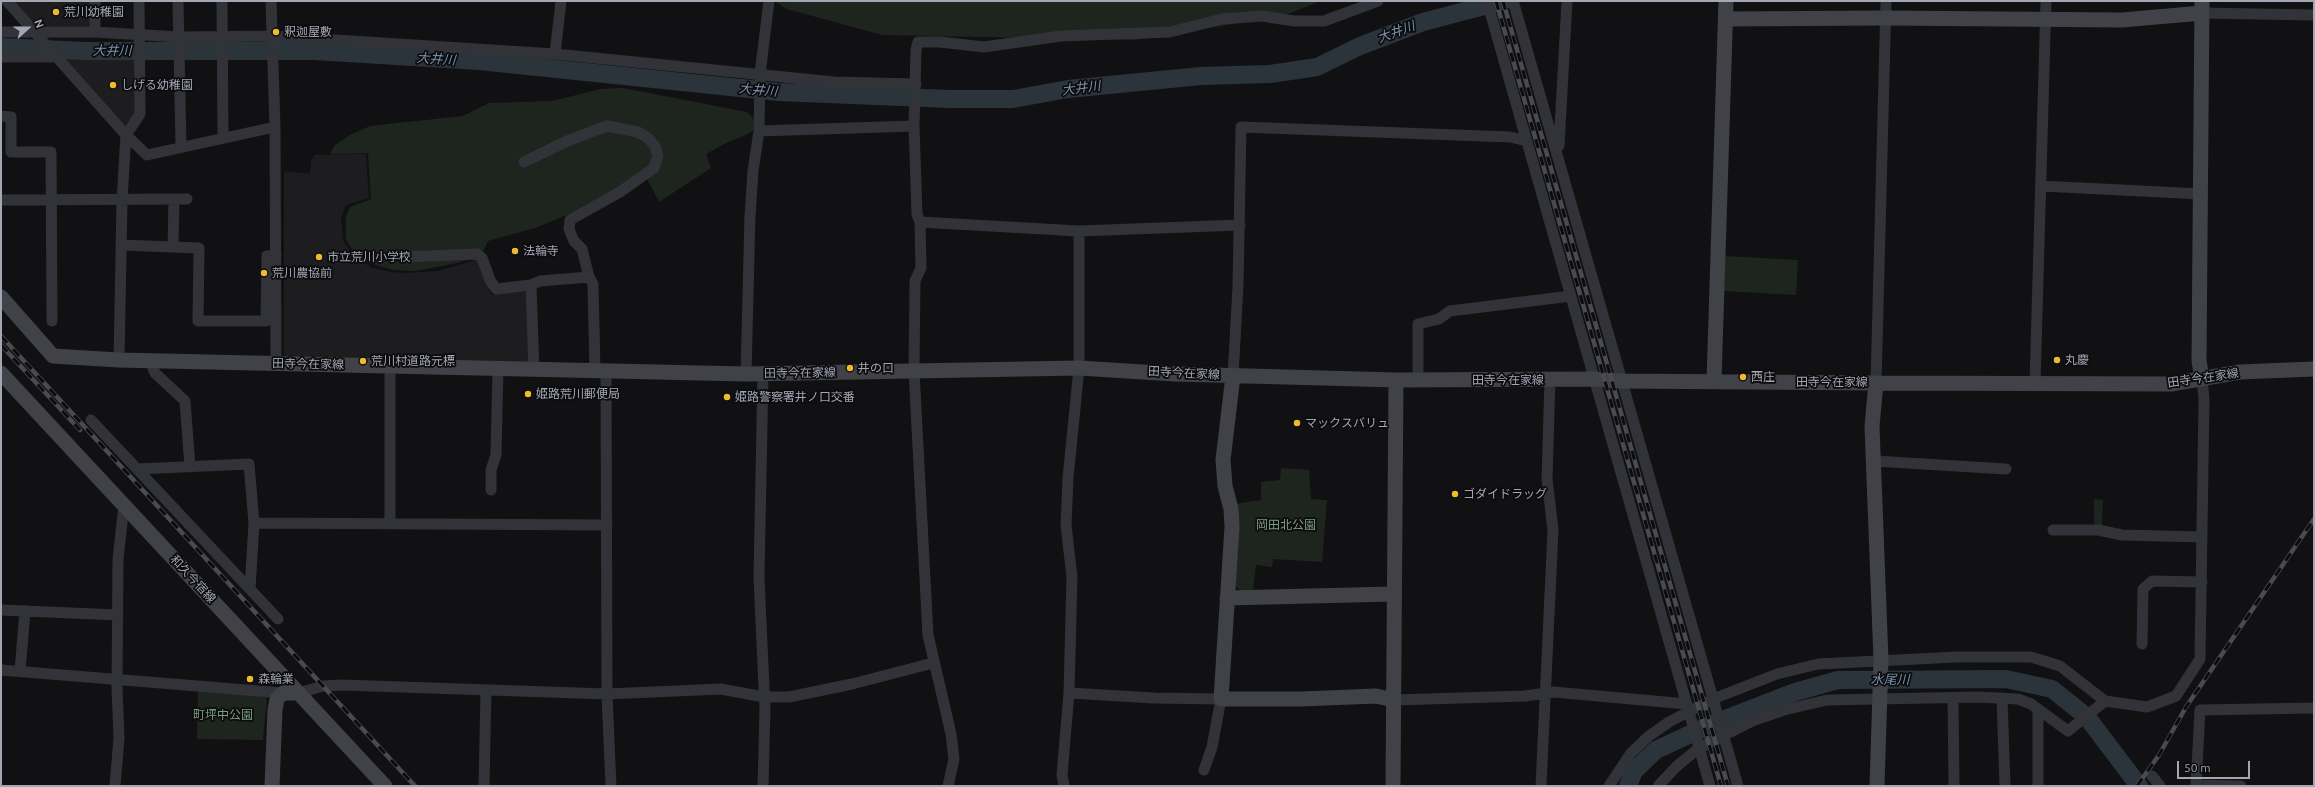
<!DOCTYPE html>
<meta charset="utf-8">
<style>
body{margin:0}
#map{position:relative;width:2315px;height:787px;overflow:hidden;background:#111113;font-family:Ubuntu,sans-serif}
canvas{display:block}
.frame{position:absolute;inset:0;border:2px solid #a3a7b3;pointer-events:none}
.north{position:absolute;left:8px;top:8px;width:40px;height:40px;-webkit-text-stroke:3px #0c0c0e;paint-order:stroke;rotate:69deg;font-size:11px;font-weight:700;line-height:16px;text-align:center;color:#a3a7b3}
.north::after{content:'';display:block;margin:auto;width:14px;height:18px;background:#a3a7b3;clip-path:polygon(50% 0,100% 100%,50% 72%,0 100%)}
.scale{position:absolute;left:2177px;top:761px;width:73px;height:18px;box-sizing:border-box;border:2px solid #a3a7b3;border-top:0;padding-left:5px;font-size:12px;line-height:14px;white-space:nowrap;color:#a3a7b3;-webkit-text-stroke:3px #0c0c0e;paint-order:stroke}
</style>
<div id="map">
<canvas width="2315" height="787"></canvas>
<div class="frame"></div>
<div class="north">N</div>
<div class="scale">50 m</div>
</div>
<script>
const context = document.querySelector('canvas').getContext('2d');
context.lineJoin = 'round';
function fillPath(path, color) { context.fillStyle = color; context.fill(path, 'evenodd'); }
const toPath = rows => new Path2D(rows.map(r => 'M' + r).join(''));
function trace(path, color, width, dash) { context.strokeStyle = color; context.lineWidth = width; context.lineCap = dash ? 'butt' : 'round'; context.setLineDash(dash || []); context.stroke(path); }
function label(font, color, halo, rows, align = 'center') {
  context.font = font + ' Ubuntu,"Noto Sans JP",sans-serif'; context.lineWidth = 3.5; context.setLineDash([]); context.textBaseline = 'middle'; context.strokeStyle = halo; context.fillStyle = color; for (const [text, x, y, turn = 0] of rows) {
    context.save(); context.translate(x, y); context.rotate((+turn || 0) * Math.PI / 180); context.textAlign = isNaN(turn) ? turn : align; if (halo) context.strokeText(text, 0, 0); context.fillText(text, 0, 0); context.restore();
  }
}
fillPath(toPath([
 [10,1,92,1,93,23,89,26,33,26],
 [66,59,136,60,137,110,125,126],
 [366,154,369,198,346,205,341,218,343,240,352,254,370,267,390,272,407,273,438,271,479,259,491,295,522,289,526,294,531,363,291,358,284,355,284,171,310,174,311,161,315,155]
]), '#1d1d20');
fillPath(toPath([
 [774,1,1321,1,1282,16,1135,40,882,35,787,9],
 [623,88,747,112,752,117,756,129,748,134,726,143,706,154,711,168,659,202,644,173,584,208,535,228,488,241,481,255,457,263,415,271,393,270,369,263,353,251,346,240,346,217,350,207,371,199,368,153,330,154,335,145,350,135,370,126,463,116,489,103,552,101,601,89],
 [1725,256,1798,260,1796,295,1724,291],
 [1281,468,1309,470,1311,499,1327,500,1322,562,1273,559,1272,567,1256,565,1253,591,1241,591,1232,583,1234,504,1261,500,1261,482,1280,480],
 [2094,499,2103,500,2102,526,2094,526],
 [198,689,267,697,263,740,197,739]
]), '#1e251f');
trace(toPath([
 [1,47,85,51,314,51,479,61,779,92,949,99,1013,99,1068,89,1201,76,1270,74,1317,67,1360,46,1423,22,1503,1],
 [1628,786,1634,771,1656,750,1710,725,1795,692,1838,680,2006,679,2052,689,2087,717,2139,786]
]), '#2b333b', 18);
trace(toPath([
 [7,1,126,135,147,155,275,127],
 [95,1,95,32],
 [178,1,181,146],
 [222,1,223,137],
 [271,1,275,127,276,363],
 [1487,1,1710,786],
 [1513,1,1738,786],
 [2202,13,2314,15],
 [1,32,95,32,179,37,273,36,555,54,834,82,916,84],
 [555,54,561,1],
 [1,57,57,57],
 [1,116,11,117,11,152,51,152,52,321],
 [759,131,914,126],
 [1559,146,1567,1],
 [524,162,567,141,607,126,638,132,648,138,655,146,658,156,654,168,620,192,570,220,569,229,574,241,582,249,589,277],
 [2041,186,2201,194],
 [1,200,187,199],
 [920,222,1079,231,1240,225],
 [121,245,199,248,198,321,266,321,267,256,276,255],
 [173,247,174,199],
 [403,257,477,254,482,258,490,280,496,289,531,285],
 [119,360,122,200,126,135,140,114,139,1],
 [150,360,155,373,185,401,190,467],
 [534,370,531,285,540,281,589,277,593,284,595,371],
 [606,372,607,694,611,786],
 [746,374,750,216,753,171,759,131,760,74,769,1],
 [1233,376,1238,286,1241,127,1510,137,1527,141],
 [1418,380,1418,324,1439,319,1450,311,1571,296],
 [1876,383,1886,1],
 [2035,383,2046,1],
 [91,420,278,619],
 [1874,461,2006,469],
 [137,469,249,464,254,523,250,589],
 [491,490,491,470,496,455,498,369],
 [254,523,607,525],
 [390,524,390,366],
 [2053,530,2098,530,2122,535,2202,537],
 [1,610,118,615],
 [2142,644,2143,589,2152,581,2202,582],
 [1,670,283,693],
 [20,671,25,611],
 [299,693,323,686,342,685,607,694,721,689,764,697,789,697,852,684,933,663],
 [1069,693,1154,698,1221,699,1212,747,1204,770],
 [1953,698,1954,786],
 [2002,698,2005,786],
 [1394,700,1525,696,1554,692,1687,704],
 [2038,709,2038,786],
 [2152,776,2160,786],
 [2196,785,2241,786],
 [115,786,119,738,117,688,118,559,124,505],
 [484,786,486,691],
 [763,786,765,709,759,578,763,374],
 [948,786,954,759,951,734,928,635,914,371,915,281,921,268,920,222,917,214,914,126,916,50,918,42,940,42,984,47,1061,36,1170,32,1222,19,1262,16,1294,21,1324,21,1378,1],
 [1064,786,1062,775,1069,693,1072,577,1066,525,1068,478,1079,368,1079,231],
 [1541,786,1553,530,1547,479,1550,380],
 [1609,786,1631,753,1649,736,1669,722,1713,699,1777,674,1818,664,1956,657,2031,657,2060,666,2105,701,2147,707,2176,696,2200,659,2204,400,2202,378],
 [1658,786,1677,766,1699,748,1752,721,1784,710,1827,700,1978,697,2018,699,2031,704,2068,731,2105,701],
 [2196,786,2200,710,2314,708]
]), '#323338', 11);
trace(toPath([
 [1726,19,1885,18,2122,20,2202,13],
 [1,297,53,356,119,360,746,374,1079,368,1175,374,1396,380,1594,379,1621,381,1876,383,2171,384,2240,372,2314,369],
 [1,373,385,786],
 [1233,376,1223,460,1225,486,1231,509,1232,527,1221,699,1301,699,1376,696,1394,700],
 [2202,378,2199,361,2202,1],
 [1714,381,1726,1],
 [1876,383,1872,426,1881,660,1877,786],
 [1227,598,1393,594],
 [272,786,275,710,277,699,283,693,299,693],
 [1393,786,1396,380]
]), '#404247', 15);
const rail = toPath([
 [1496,1,1721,786],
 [1503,1,1728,786],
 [1,336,415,786],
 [1,345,80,430],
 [2137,786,2159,755,2186,707,2314,519]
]);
trace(rail, '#494b51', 4.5);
trace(rail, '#0c0c0e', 3, [9]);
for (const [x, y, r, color] of [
 [56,12,4,"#eeba2e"],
 [276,32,4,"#eeba2e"],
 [113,85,4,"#eeba2e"],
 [515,251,4,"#eeba2e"],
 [319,257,4,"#eeba2e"],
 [264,273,4,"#eeba2e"],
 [2057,360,4,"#eeba2e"],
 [363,361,4,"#eeba2e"],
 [850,368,4,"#eeba2e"],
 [1743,377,4,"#eeba2e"],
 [528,394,4,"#eeba2e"],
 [727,397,4,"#eeba2e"],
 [1297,423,4,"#eeba2e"],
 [1455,494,4,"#eeba2e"],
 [250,679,4,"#eeba2e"]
]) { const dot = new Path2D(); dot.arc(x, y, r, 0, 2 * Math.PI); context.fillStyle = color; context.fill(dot); trace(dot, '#0c0c0e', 1.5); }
label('12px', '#a3a7b3', '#0c0c0e', [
 ["荒川幼稚園",64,12],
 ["釈迦屋敷",284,32],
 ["しげる幼稚園",121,85],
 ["法輪寺",523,251],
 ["市立荒川小学校",327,257],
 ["荒川農協前",272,273],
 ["丸慶",2065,360],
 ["荒川村道路元標",371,361],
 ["井の口",858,368],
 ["西庄",1751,377],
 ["姫路荒川郵便局",536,394],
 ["姫路警察署井ノ口交番",735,397],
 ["マックスバリュ",1305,423],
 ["ゴダイドラッグ",1463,494],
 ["森輪業",258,679]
], 'left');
label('12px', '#a3a7b3', '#0c0c0e', [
 ["田寺今在家線",308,364,1],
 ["田寺今在家線",800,373,-1],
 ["田寺今在家線",1184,373,3],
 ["田寺今在家線",2203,378,-8],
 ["田寺今在家線",1508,380],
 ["田寺今在家線",1832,382],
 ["和久今宿線",193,579,47]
]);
label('12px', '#7a9e7e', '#0c0c0e', [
 ["岡田北公園",1286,525],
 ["町坪中公園",223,715]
]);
label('italic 13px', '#7a92ae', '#0c0c0e', [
 ["大井川",1396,32,-20],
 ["大井川",112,51],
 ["大井川",436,59,4],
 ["大井川",1081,88,-7],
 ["大井川",758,90,5],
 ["水尾川",1890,680]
]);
</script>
